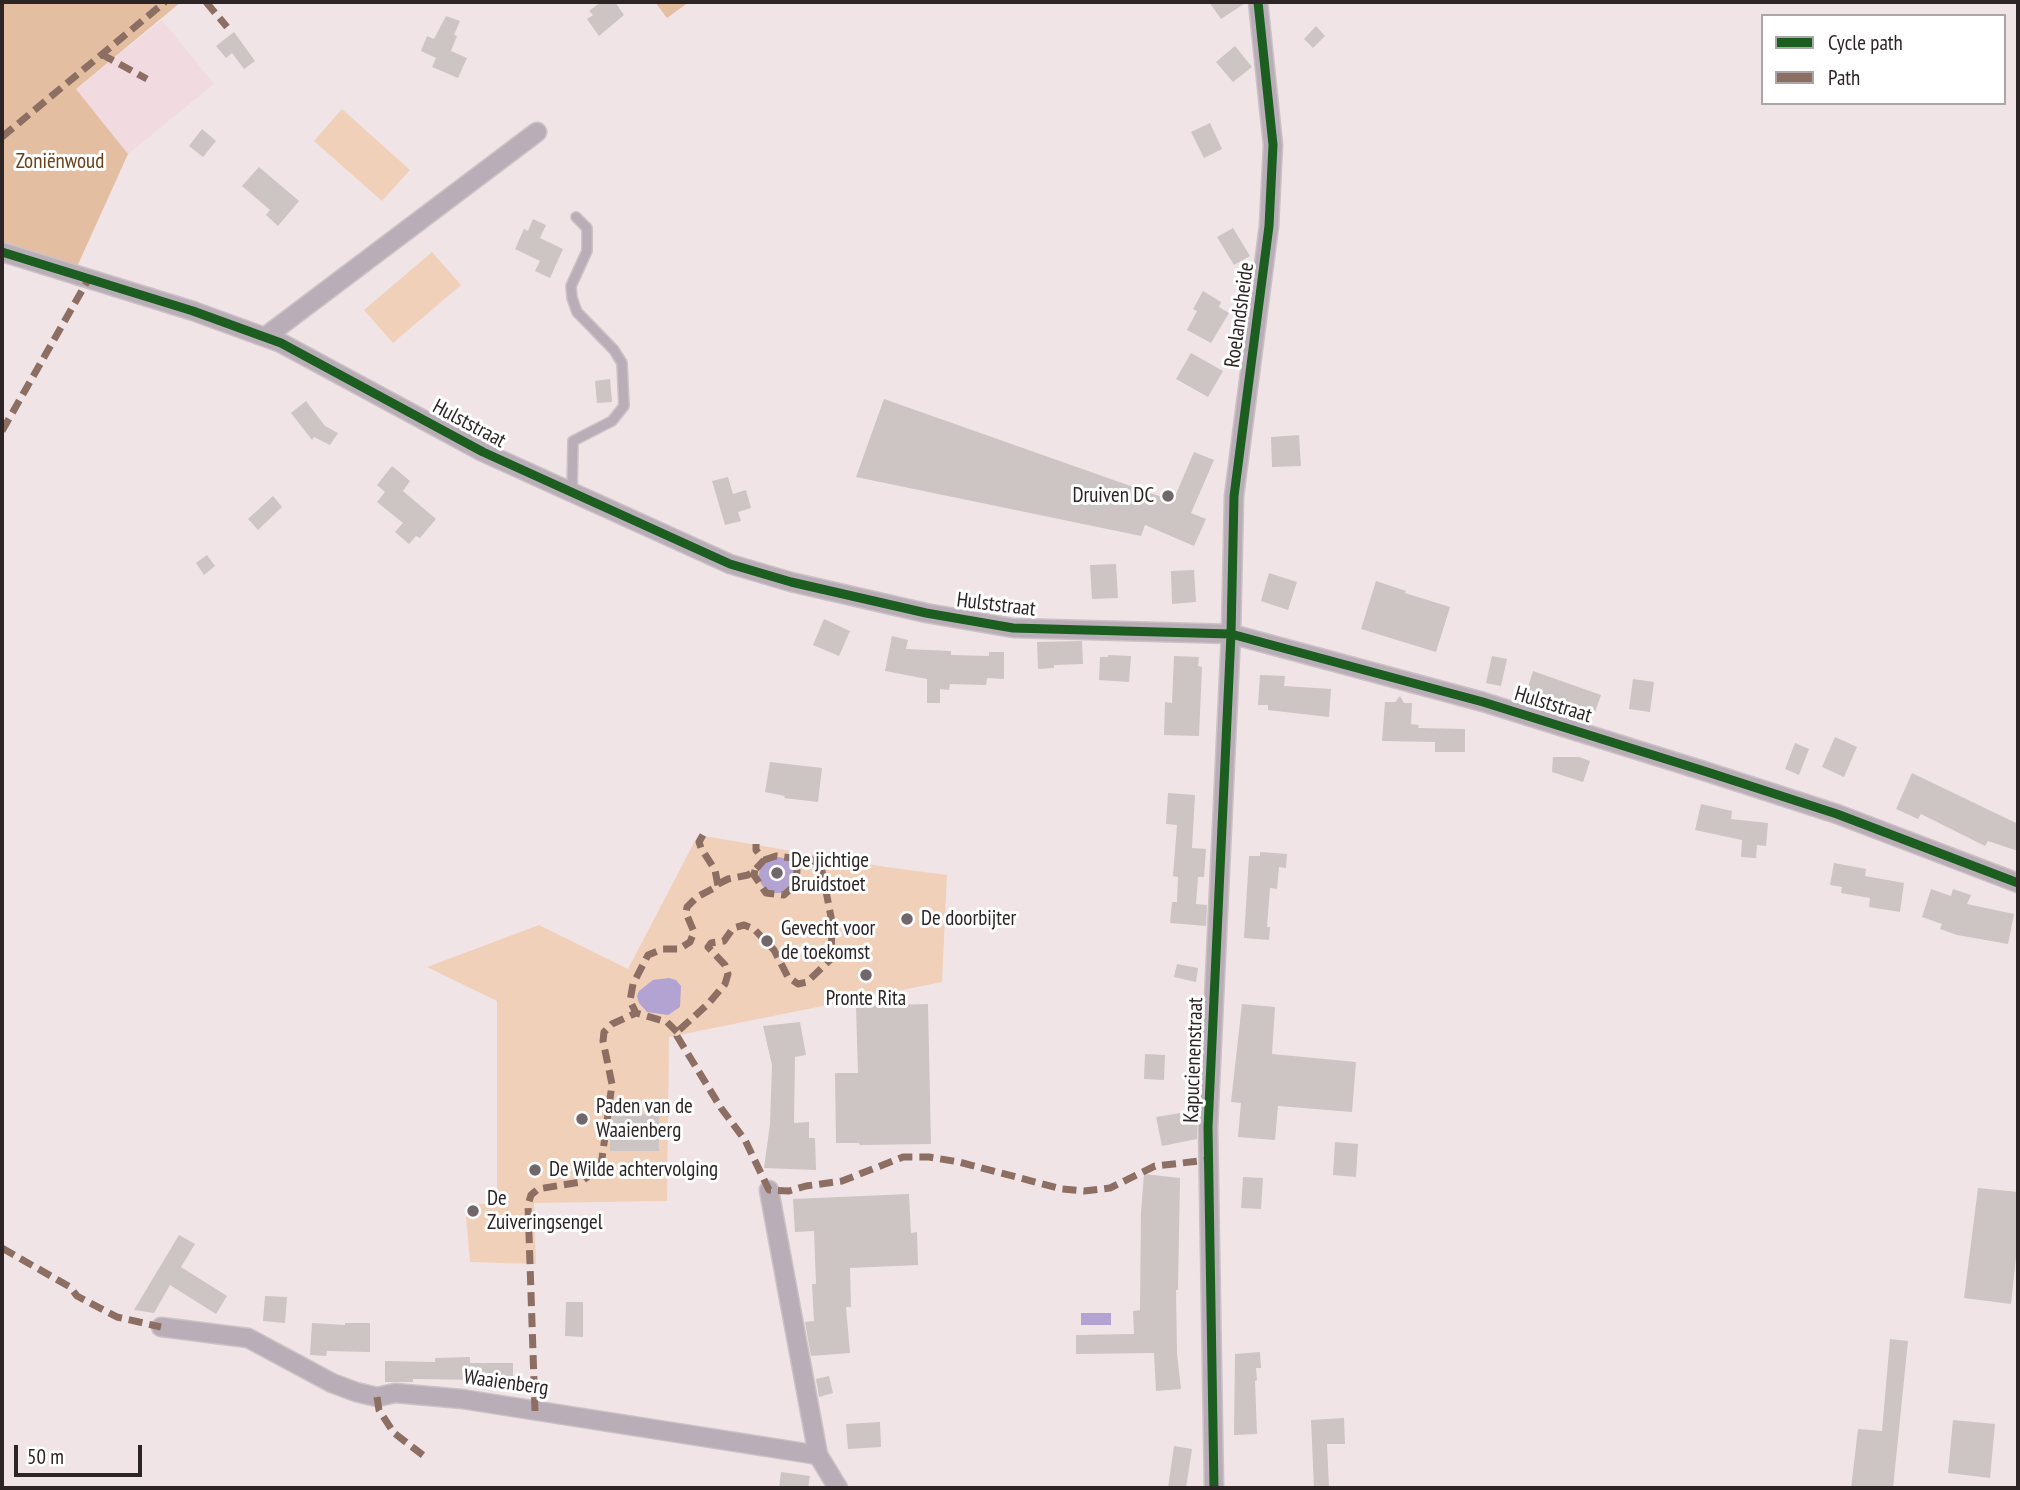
<!DOCTYPE html>
<meta charset="utf-8">
<style>
body{margin:0}
#map{position:relative;width:2020px;height:1490px;overflow:hidden;background:#f0e4e7;font-family:"PT Sans Narrow",sans-serif}
canvas{display:block}
.frame{position:absolute;inset:0;border:4px solid #2d2426;pointer-events:none}
.legend{position:absolute;left:1761px;top:14px;width:245px;height:91px;box-sizing:border-box;background:#fff;border:2px solid #aba7a8;margin:0;padding:9px 12px;list-style:none;font-size:21px;color:#2d2426}
.legend li{display:flex;align-items:center;gap:14px;height:35px}
.legend b{width:35px;border:2px solid #aba7a8}
.scale{position:absolute;left:14px;top:1445px;width:128px;height:32px;box-sizing:border-box;border:4px solid #2d2426;border-top:0;padding-left:9px;font-size:21px;line-height:24px;white-space:nowrap;color:#2d2426;-webkit-text-stroke:5px #fff;paint-order:stroke}
</style>
<div id="map">
<canvas width="2020" height="1490"></canvas>
<div class="frame"></div>
<ul class="legend">
<li><b style="height:9px;background:#1b5e20"></b>Cycle path</li>
<li><b style="height:9px;background:#8d6e63"></b>Path</li>
</ul>
<div class="scale">50 m</div>
</div>
<script>
const context = document.querySelector('canvas').getContext('2d');
context.lineJoin = 'round';
function fillPath(path, color) { context.fillStyle = color; context.fill(path, 'evenodd'); }
const toPath = rows => new Path2D(rows.map(r => 'M' + r).join(''));
function trace(path, color, width, dash) { context.strokeStyle = color; context.lineWidth = width; context.lineCap = dash ? 'butt' : 'round'; context.setLineDash(dash || []); context.stroke(path); }
function label(font, color, halo, rows, align = 'center') {
  context.font = font + ' "PT Sans Narrow",sans-serif'; context.lineWidth = 6; context.setLineDash([]); context.textBaseline = 'middle'; context.strokeStyle = halo; context.fillStyle = color; for (const [text, x, y, turn = 0] of rows) {
    context.save(); context.translate(x, y); context.rotate((+turn || 0) * Math.PI / 180); context.textAlign = isNaN(turn) ? turn : align; if (halo) context.strokeText(text, 0, 0); context.fillText(text, 0, 0); context.restore();
  }
}
fillPath(toPath([
 [162,20,214,84,128,154,76,89]
]), '#f1dae0');
fillPath(toPath([
 [342,109,410,170,382,201,314,141],
 [432,252,461,285,393,343,364,310],
 [698,835,886,867,947,875,942,982,669,1037,667,1201,534,1203,536,1264,470,1262,465,1205,497,1203,497,1001,427,967,539,925,628,969]
]), '#f1d0ba');
fillPath(toPath([
 [2,2,181,2,76,89,128,154,71,280,2,256],
 [655,2,689,2,667,18]
]), '#e4bea1');
fillPath(toPath([
 '759 875a18 18 0 1 1 36 0a18 18 0 1 1-36 0Z',
 [669,978,676,980,681,986,680,1007,668,1015,647,1012,639,1003,637,996,639,991,653,980],
 [1081,1313,1111,1313,1111,1325,1081,1325]
]), '#b3a3d3');
fillPath(toPath([
 [601,2,615,2,624,15,599,36,587,19,593,15,589,11],
 [1209,2,1247,2,1221,19],
 [446,16,460,21,454,35,457,36,451,51,467,58,458,78,432,67,436,58,421,51,427,36,434,39],
 [1316,26,1325,36,1313,48,1304,39],
 [234,32,255,61,244,69,232,53,226,58,216,46],
 [1235,46,1252,67,1233,82,1216,62],
 [1210,123,1222,149,1204,158,1191,132],
 [202,129,216,141,203,157,189,146],
 [259,167,299,201,278,226,266,215,270,210,242,186],
 [533,219,546,225,540,238,563,249,550,278,535,271,540,261,515,249,524,229,528,231],
 [1233,228,1250,256,1234,265,1217,237],
 [1203,291,1221,302,1219,307,1229,313,1211,343,1187,330,1197,311,1193,309],
 [1191,353,1223,371,1208,397,1176,379],
 [610,379,612,402,597,403,595,381],
 [884,399,1173,501,1194,452,1214,460,1191,513,1206,519,1194,546,1145,525,1141,536,856,477],
 [306,401,325,426,338,433,330,445,314,437,312,440,291,413],
 [1299,435,1301,466,1272,467,1271,437],
 [392,466,410,481,403,491,436,519,420,538,416,536,409,544,395,532,403,523,377,502,385,492,377,485],
 [728,477,733,494,746,490,751,508,738,512,741,521,725,525,712,481],
 [273,496,282,507,258,530,248,519],
 [207,555,215,566,204,575,196,563],
 [1116,564,1118,598,1092,599,1090,565],
 [1194,570,1196,602,1172,604,1171,571],
 [1269,573,1297,582,1288,610,1261,601],
 [1376,581,1406,591,1405,593,1450,607,1436,652,1361,629],
 [824,619,850,631,839,656,813,645],
 [892,636,908,640,906,649,951,651,951,655,989,656,989,652,1004,652,1004,679,987,678,986,685,950,684,949,690,940,689,940,703,927,703,927,679,885,671],
 [1082,641,1083,664,1054,665,1054,668,1038,669,1037,642],
 [1108,655,1131,656,1129,682,1099,680,1100,657,1108,657],
 [1174,656,1199,657,1198,666,1202,667,1199,736,1164,735,1165,702,1172,703],
 [1492,656,1507,659,1501,686,1486,683],
 [1533,671,1601,695,1594,715,1526,694],
 [1260,675,1285,676,1284,686,1331,689,1329,717,1268,710,1268,705,1258,705],
 [1633,679,1654,682,1650,712,1629,709],
 [1400,696,1404,703,1412,703,1411,724,1419,725,1418,728,1465,729,1465,752,1435,752,1435,742,1382,741,1385,702,1395,702],
 [1835,737,1857,747,1844,777,1822,767],
 [1795,743,1809,749,1799,775,1785,769],
 [1553,757,1579,757,1590,761,1583,782,1552,772],
 [770,762,822,768,818,802,784,798,785,796,765,792],
 [1912,773,2018,824,2018,851,1988,841,1985,846,1921,814,1918,819,1896,809],
 [1168,793,1195,795,1192,848,1206,849,1204,877,1198,877,1196,904,1207,905,1206,926,1170,923,1172,902,1177,902,1178,877,1173,876,1177,825,1166,824],
 [1701,804,1732,811,1731,819,1768,823,1766,846,1757,845,1756,858,1741,857,1742,840,1695,830],
 [1260,852,1287,854,1286,868,1279,867,1277,889,1270,888,1267,927,1270,927,1269,940,1244,938,1249,856,1260,856],
 [1834,863,1866,869,1865,876,1904,883,1900,912,1869,907,1870,898,1841,893,1842,887,1830,885],
 [1931,889,1951,896,1953,889,1971,895,1967,904,2014,914,2008,944,1957,935,1940,929,1942,924,1922,917],
 [1177,964,1198,968,1196,982,1174,977],
 [928,1004,931,1144,860,1145,859,1143,836,1143,835,1073,858,1073,856,1006],
 [1242,1004,1275,1007,1272,1054,1356,1062,1352,1112,1278,1106,1275,1140,1238,1137,1241,1103,1231,1102],
 [800,1022,806,1055,795,1057,794,1123,809,1122,809,1138,815,1138,816,1170,764,1168,770,1124,772,1065,763,1026],
 [1145,1054,1165,1055,1164,1080,1144,1079],
 [1180,1113,1182,1125,1197,1122,1197,1139,1162,1146,1156,1117],
 [610,1114,659,1114,659,1151,610,1151],
 [1335,1142,1358,1144,1356,1177,1333,1175],
 [1144,1174,1180,1178,1178,1290,1176,1290,1177,1354,1181,1389,1156,1391,1154,1353,1076,1354,1076,1335,1134,1334,1133,1311,1140,1310,1141,1212],
 [1243,1177,1263,1178,1261,1209,1241,1208],
 [1978,1188,2018,1192,2018,1238,2011,1304,1964,1298],
 [909,1194,911,1233,917,1232,918,1265,850,1268,851,1307,846,1307,850,1353,811,1356,805,1322,814,1321,812,1284,816,1284,814,1231,795,1232,793,1199],
 [179,1235,195,1244,181,1267,227,1296,216,1314,170,1285,154,1313,134,1310],
 [265,1296,287,1297,285,1323,263,1321],
 [566,1302,583,1302,583,1337,565,1336],
 [312,1323,345,1325,345,1323,370,1323,370,1352,327,1351,326,1356,310,1355],
 [1890,1339,1908,1341,1893,1488,1851,1488,1858,1429,1882,1431],
 [1260,1352,1261,1368,1256,1368,1257,1380,1255,1381,1257,1434,1234,1435,1235,1354],
 [470,1357,470,1363,513,1363,513,1385,488,1384,488,1380,413,1379,413,1382,385,1382,385,1361,435,1362,435,1358],
 [829,1376,833,1393,819,1397,816,1379],
 [1344,1418,1345,1444,1327,1444,1329,1488,1314,1488,1311,1420],
 [1953,1420,1995,1424,1990,1478,1948,1473],
 [880,1422,881,1447,848,1449,846,1424],
 [1174,1446,1192,1449,1186,1488,1168,1488],
 [781,1472,810,1476,808,1488,779,1488]
]), '#cdc4c4');
const lane = toPath([
 [572,492,573,441,612,421,624,406,622,363,614,350,577,312,572,298,571,286,587,251,587,228,576,217]
]);
const street = toPath([
 [2,252,193,311,281,343,483,452,730,564,791,582,926,613,1013,628,1231,634,1483,702,1701,770,1837,814,2018,883],
 [265,337,537,132],
 [769,1190,818,1455,838,1488],
 [161,1327,248,1338,332,1383,356,1392,377,1397,395,1393,462,1399,818,1455],
 [1214,1488,1208,1127,1231,634,1234,496,1269,226,1273,145,1258,2]
]);
trace(lane, '#ccc2c5', 12);
trace(street, '#ccc2c5', 21);
trace(lane, '#b9aeb7', 9);
trace(street, '#b9aeb7', 18);
trace(toPath([
 [206,2,227,27],
 [101,54,147,79],
 [2,137,165,2],
 [2,431,88,280],
 [764,860,776,856,792,858,805,856,817,863,822,871,832,922,831,959,807,982,798,984,788,977,774,950,754,929,744,925,733,928,724,941,711,943,708,947,725,965,728,974,725,984,708,1004,677,1032,677,1036,721,1108,745,1140,769,1190,789,1191,806,1186,842,1181,903,1157,929,1157,959,1162,1062,1189,1084,1191,1110,1188,1155,1166,1209,1160],
 [755,870,754,875,766,893,784,895,796,884,797,870,792,858],
 [718,884,728,879,748,875,755,870,764,860,756,850,756,844],
 [677,1032,667,1022,636,1013,630,1001,633,984,648,955,663,949,679,949,690,942,694,932,686,913,687,907,697,897,718,886,715,870,701,848,699,842,703,835],
 [2,1248,70,1287,77,1296,117,1317,161,1327],
 [377,1397,379,1410,394,1433,428,1459],
 [535,1411,528,1205,531,1195,538,1189,581,1182,601,1166,612,1084,603,1041,604,1032,612,1024,636,1013]
]), '#8d6e63', 7, [14, 7]);
trace(toPath([
 [2,252,193,311,281,343,483,452,730,564,791,582,926,613,1013,628,1231,634,1483,702,1701,770,1837,814,2018,883],
 [1214,1488,1208,1127,1231,634,1234,496,1269,226,1273,145,1258,2]
]), '#1b5e20', 9);
for (const [x, y, r, color] of [
 [1168,496,7,"#71676a"],
 [777,873,7,"#71676a"],
 [907,919,7,"#71676a"],
 [767,941,7,"#71676a"],
 [866,975,7,"#71676a"],
 [582,1119,7,"#71676a"],
 [535,1170,7,"#71676a"],
 [473,1211,7,"#71676a"]
]) { const dot = new Path2D(); dot.arc(x, y, r, 0, 2 * Math.PI); context.fillStyle = color; context.fill(dot); trace(dot, '#fff', 2.5); }
label('21px', '#6a4119', '#fff', [
 ["Zoniënwoud",60,162]
]);
label('21px', '#2d2426', '#fff', [
 ["Roelandsheide",1240,315,-82],
 ["Hulststraat",469,424,28],
 ["Hulststraat",996,605,7],
 ["Hulststraat",1553,705,17],
 ["Kapucienenstraat",1194,1060,-88],
 ["Waaienberg",506,1383,8]
]);
label('21px', '#2d2426', '#fff', [
 ["Druiven DC",1154,496,"right"],
 ["De jichtige",791,861],
 ["Bruidstoet",791,885],
 ["De doorbijter",921,919],
 ["Gevecht voor",781,929],
 ["de toekomst",781,953],
 ["Pronte Rita",866,999,"center"],
 ["Paden van de",596,1107],
 ["Waaienberg",596,1131],
 ["De Wilde achtervolging",549,1170],
 ["De",487,1199],
 ["Zuiveringsengel",487,1223]
], 'left');
</script>
